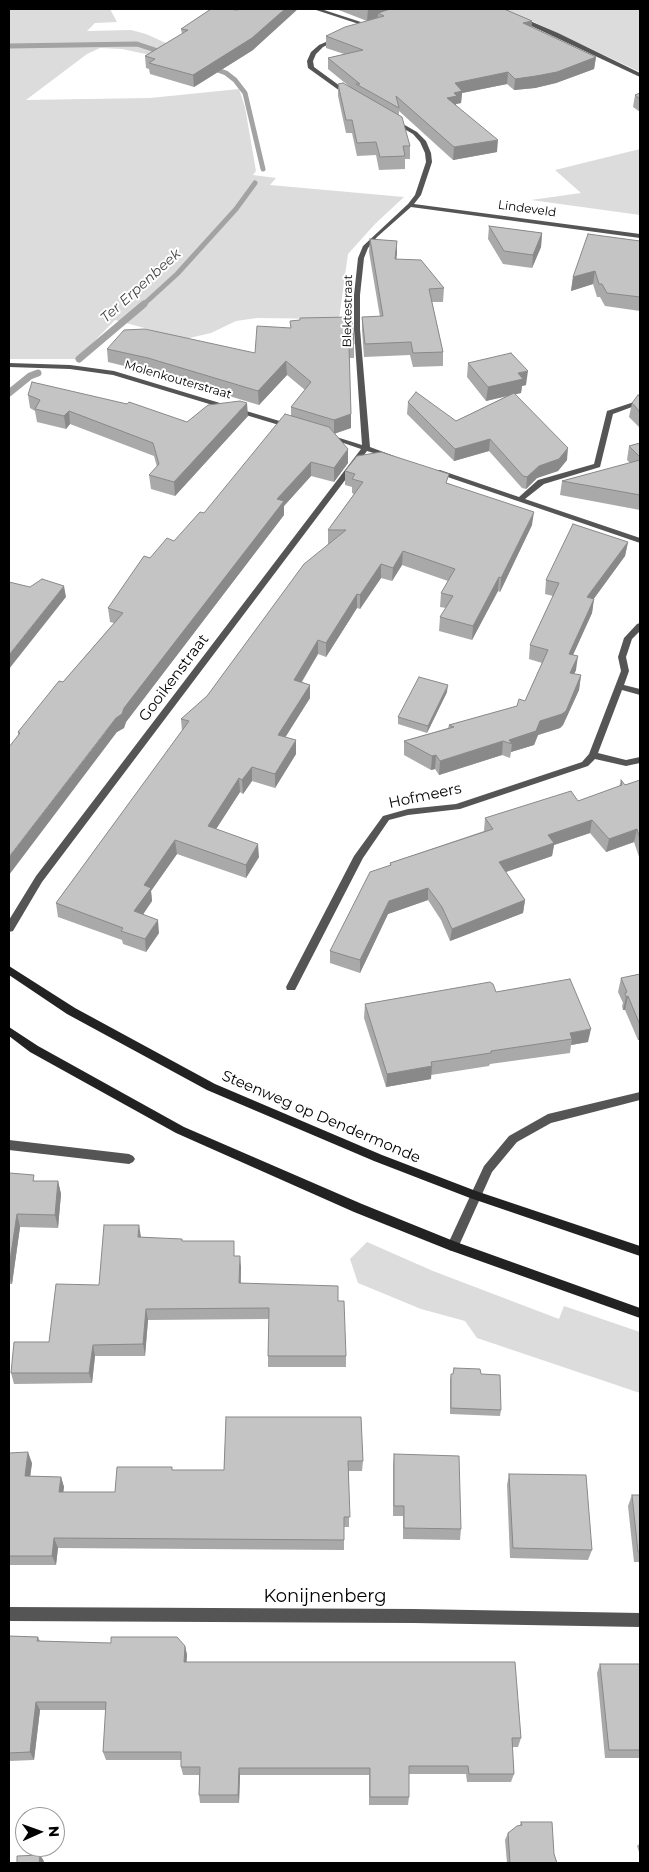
<!DOCTYPE html>
<style>
body{margin:0}
#map{position:relative;width:649px;height:1872px;overflow:hidden;background:#fff;font-family:Montserrat,sans-serif}
canvas{display:block}
.frame{position:absolute;inset:0;border:10px solid #000;pointer-events:none}
.north{position:absolute;left:15px;top:1807px;width:50px;height:50px;box-sizing:border-box;background:#fff;border:1px solid #999;border-radius:50%;rotate:88deg;font-size:14px;font-weight:700;line-height:20px;text-align:center;color:#000}
.north::after{content:'';display:block;margin:auto;width:18px;height:22px;background:#000;clip-path:polygon(50% 0,100% 100%,50% 72%,0 100%)}
</style>
<div id="map">
<canvas width="649" height="1872"></canvas>
<div class="frame"></div>
<div class="north">N</div>
</div>
<script>
const context = document.querySelector('canvas').getContext('2d');
context.lineJoin = 'round';
function fillPath(path, color) { context.fillStyle = color; context.fill(path, 'evenodd'); }
const toPath = rows => new Path2D(rows.map(r => 'M' + r).join(''));
function trace(path, color, width, dash) { context.strokeStyle = color; context.lineWidth = width; context.lineCap = dash ? 'butt' : 'round'; context.setLineDash(dash || []); context.stroke(path); }
function label(font, color, halo, rows, align = 'center') {
  context.font = font + ' Montserrat,sans-serif'; context.lineWidth = 4; context.setLineDash([]); context.textBaseline = 'middle'; context.strokeStyle = halo; context.fillStyle = color; for (const [text, x, y, turn = 0] of rows) {
    context.save(); context.translate(x, y); context.rotate((+turn || 0) * Math.PI / 180); context.textAlign = isNaN(turn) ? turn : align; if (halo) context.strokeText(text, 0, 0); context.fillText(text, 0, 0); context.restore();
  }
}
fillPath(toPath([
 [9,9,110,9,117,22,95,23,87,31,131,30,146,34,175,47,155,56,122,49,100,48,87,54,26,100,150,98,239,89,245,107,256,171,253,175,276,178,270,185,404,197,375,224,348,254,339,319,257,318,236,321,211,333,185,339,115,320,77,359,9,359],
 [503,9,640,9,640,72,536,23],
 [640,149,640,215,531,200,581,193,555,170],
 [367,1242,433,1271,559,1319,564,1306,640,1332,640,1393,477,1338,465,1321,421,1309,358,1283,350,1259]
]), '#dcdcdc');
trace(toPath([
 [9,46,137,44,167,54],
 [209,67,226,73,235,80,245,93,263,169],
 [143,305,177,274,236,209,255,183]
]), '#a3a3a3', 5);
trace(toPath([
 [79,359,144,304],
 [9,393,30,376,38,373]
]), '#a3a3a3', 7);
fillPath(toPath([
 [313,9,321,9,370,25,365,26,313,9],
 [495,9,502,9,558,33,640,73,640,77,495,9],
 [335,38,340,39,323,47,316,54,313,61,314,67,351,94,351,96,347,96,308,68,307,61,311,52,319,45,335,38],
 [392,120,396,120,417,132,426,141,431,153,432,162,421,195,414,204,640,234,640,238,411,207,377,237,368,248,364,258,360,295,360,329,370,447,394,456,390,458,367,451,42,882,13,931,9,932,9,920,36,876,361,449,326,437,330,435,362,445,354,329,354,295,358,258,363,246,408,204,415,195,426,162,425,153,420,142,413,134,392,122,392,120],
 [9,363,70,365,114,371,296,426,292,428,289,428,113,375,70,369,9,367,9,363],
 [640,400,640,404,613,414,600,467,544,484,525,499,640,538,640,543,433,472,434,470,440,470,519,497,538,480,594,464,607,411,640,400],
 [640,623,640,631,632,639,626,657,629,671,624,685,640,689,640,695,622,690,598,753,626,760,640,757,640,763,626,766,595,759,588,766,460,809,408,815,389,820,363,858,295,990,287,990,286,987,354,856,383,816,408,809,456,804,582,762,589,754,621,671,618,657,624,638,637,624,640,623],
 [640,1092,640,1100,551,1123,517,1142,492,1172,457,1250,453,1251,449,1250,447,1246,484,1166,509,1136,548,1114,640,1092],
 [9,1140,129,1154,133,1156,135,1159,133,1162,129,1164,9,1150,9,1140],
 [9,1607,414,1609,640,1613,640,1627,414,1623,9,1621,9,1607]
]), '#555');
fillPath(toPath([
 [9,966,75,1008,215,1084,382,1155,476,1191,640,1246,640,1256,470,1198,374,1161,207,1090,67,1014,9,975,9,966],
 [9,1027,38,1046,184,1127,362,1204,456,1242,640,1308,640,1318,449,1250,354,1212,176,1133,30,1052,9,1036,9,1027]
]), '#222');
fillPath(toPath([
 [211,9,253,50,194,87,150,74,149,69,146,68,145,56,182,34,181,29],
 [336,9,504,9,532,21,531,27,596,57,594,69,556,83,535,88,514,90,507,84,462,93,461,103,456,104,456,105,497,152,453,160,399,111,399,115,410,146,410,159,405,159,405,169,379,170,376,155,357,156,352,133,346,133,338,96,338,84,350,87,328,69,328,58,344,54,326,48,326,36,367,21],
 [640,93,640,112,633,107,635,95],
 [489,226,542,233,541,247,532,268,503,264,488,239],
 [370,239,397,241,396,259,444,288,443,302,432,302,443,352,443,366,413,367,410,355,364,357,362,330,362,317,380,317,369,252],
 [640,241,640,311,605,306,600,297,597,297,593,284,571,291,573,277],
 [354,344,354,358,349,358,351,428,335,433,348,463,334,482,311,476,284,506,284,515,126,722,124,728,117,732,18,735,18,732,63,682,114,623,110,622,108,608,150,558,174,541,204,513,291,416,291,407,305,390,287,375,259,405,149,372,108,362,107,349,255,353],
 [468,363,526,385,522,386,521,393,515,394,567,460,558,471,537,478,526,489,522,488,489,451,454,461,407,414,408,402,456,421,509,395,486,401,467,377],
 [28,395,187,422,248,416,175,496,151,489,149,475,157,467,154,456,70,424,66,429,37,422,35,411,30,408],
 [640,396,640,428,629,417,632,403],
 [640,443,640,510,560,495,562,481,630,463,627,460,629,446],
 [345,471,448,483,532,525,500,592,498,591,472,640,439,631,440,617,446,608,440,607,441,593,448,581,402,565,392,581,381,578,360,609,357,608,326,657,318,654,302,682,310,685,310,698,285,737,296,754,275,788,252,781,243,794,240,792,216,829,259,857,246,878,177,854,151,891,152,901,143,914,159,933,146,952,123,944,122,940,58,917,56,903,182,732,181,719,207,696,328,544,328,530,354,494,352,493,352,487,345,485],
 [628,542,625,556,594,598,592,613,573,655,576,670,574,674,581,675,579,690,563,725,560,728,538,735,534,745,511,752,510,758,502,755,439,775,435,769,431,770,404,755,404,741,448,728,449,725,517,706,525,701,542,663,529,659,530,645,553,596,545,594,546,580],
 [447,692,427,733,398,724,398,717],
 [621,780,625,785,640,780,640,860,634,842,606,852,590,833,554,845,552,856,506,872,525,900,523,913,450,941,441,920,428,900,388,914,360,973,330,963,330,951,390,866,390,863,484,831,485,818,578,801,619,787],
 [640,974,640,1040,638,1040,625,1010,623,1010,622,1006,623,1003,618,992,621,978],
 [496,992,588,1042,571,1045,570,1053,490,1064,489,1066,431,1075,431,1079,386,1087,364,1018,365,1004],
 [9,1173,35,1181,58,1181,61,1194,58,1228,20,1227,12,1284,9,1284],
 [141,1237,182,1241,235,1256,241,1267,241,1283,338,1301,346,1356,346,1367,268,1367,268,1356,269,1319,148,1320,145,1356,95,1356,92,1383,14,1384,11,1373,49,1342],
 [454,1368,481,1374,501,1410,500,1416,450,1414,450,1380,451,1374,453,1374],
 [226,1417,363,1461,362,1471,349,1471,349,1527,344,1527,344,1550,58,1548,56,1565,9,1565,9,1453,32,1463,30,1476,61,1477,64,1487,63,1492,115,1492,173,1470,224,1470],
 [394,1454,461,1529,460,1540,403,1539,403,1516,393,1516,393,1465],
 [509,1474,592,1550,588,1560,510,1558,507,1485],
 [632,1495,640,1495,640,1562,634,1562,628,1506],
 [9,1636,38,1637,40,1641,185,1646,187,1655,186,1662,521,1738,518,1747,512,1747,514,1774,511,1782,467,1782,466,1774,409,1774,409,1797,408,1805,369,1805,369,1775,240,1775,239,1803,200,1803,199,1795,199,1775,183,1775,181,1767,181,1760,106,1760,103,1752,106,1710,40,1710,34,1760,9,1761],
 [600,1664,640,1667,640,1758,605,1758,597,1673],
 [521,1822,554,1854,557,1863,507,1863,505,1840,508,1833,520,1825],
 [640,1843,640,1855,637,1846]
]), '#a9a9a9');
fillPath(toPath([
 [285,9,298,9,253,50,194,87,193,75],
 [368,9,404,9,378,13,378,17,367,21],
 [532,21,531,33,523,23],
 [596,57,594,69,556,83,535,88,514,90,515,79],
 [508,72,507,84,462,93,461,103,456,104,456,108,447,98,455,83],
 [498,140,497,152,453,160,454,147],
 [542,233,541,247,532,268,533,255],
 [397,241,397,254,395,272,395,259],
 [595,271,593,284,571,291,573,277],
 [286,361,287,375,259,405,258,391],
 [528,371,526,385,522,386,521,393,486,401,488,387,518,373],
 [247,403,248,416,175,496,174,482],
 [69,411,70,424,66,429,64,416],
 [351,414,351,428,334,434,334,420],
 [490,439,489,451,454,461,455,449],
 [568,448,567,460,558,471,537,478,526,489,527,477,539,466],
 [348,449,348,463,334,482,334,468],
 [311,462,311,476,284,506,284,515,126,722,124,728,117,732,9,875,9,857,124,708,277,499],
 [534,512,532,525,500,592,501,578],
 [628,542,625,556,585,611,587,597],
 [403,551,402,565,392,581,393,568],
 [381,564,381,578,360,609,360,595],
 [499,577,498,591,472,640,473,626],
 [64,586,66,597,9,669,9,655],
 [357,594,357,608,326,657,326,643],
 [594,599,592,613,567,668,569,654],
 [318,640,318,654,294,694,294,680],
 [578,656,576,670,568,687,570,673],
 [581,675,579,690,563,725,560,728,538,735,534,745,511,752,512,744,509,740,540,721],
 [310,685,310,698,278,749,278,735],
 [448,685,447,692,427,733,428,726],
 [296,740,296,754,275,788,275,774],
 [503,741,502,755,439,775,440,761],
 [436,755,435,769,431,770,432,756],
 [252,767,252,781,243,794,242,780],
 [239,778,240,792,209,840,208,826],
 [592,820,590,833,554,845,552,856,497,875,499,862,548,835],
 [637,829,634,842,606,852,609,839],
 [175,840,177,854,151,891,152,901,136,925,134,911,144,885],
 [258,844,259,857,246,878,246,865],
 [428,888,428,900,388,914,360,973,360,960,389,901],
 [525,900,523,913,450,941,452,929],
 [158,920,159,933,146,952,145,939],
 [628,996,625,1010,623,1010,626,997],
 [591,1029,588,1042,571,1045,572,1039,570,1033],
 [640,1030,640,1040,638,1040],
 [432,1066,431,1079,386,1087,387,1074],
 [58,1181,61,1194,58,1228,55,1215],
 [17,1214,20,1227,12,1284,9,1275,9,1267],
 [139,1225,141,1237,138,1237],
 [240,1256,241,1267,240,1295,239,1283],
 [146,1309,148,1320,145,1356,143,1344],
 [93,1345,95,1356,92,1383,89,1373],
 [28,1452,32,1463,29,1486,25,1476],
 [61,1477,64,1487,62,1502,59,1492],
 [54,1538,58,1548,56,1565,52,1556],
 [185,1646,187,1655,186,1671,184,1662],
 [36,1702,40,1710,34,1760,30,1752],
 [239,1768,240,1775,239,1803,238,1795],
 [40,1855,44,1861,43,1863,39,1863]
]), '#898989');
const building = toPath([
 [211,9,227,9,237,10,239,9,285,9,252,38,193,75,149,63,155,59,145,56,188,30,181,29,211,9],
 [390,9,504,9,532,21,523,23,596,57,557,72,536,76,515,79,508,72,455,83,462,91,454,93,457,96,447,98,498,140,454,147,396,96,399,108,356,84,360,84,328,58,363,50,326,36,345,27,384,16,378,13,390,9],
 [343,83,402,117,410,146,403,146,405,156,380,157,376,142,357,143,352,120,346,120,338,84,343,83],
 [640,93,640,99,635,95,640,93],
 [489,226,542,233,533,255,504,251,489,226],
 [588,234,640,241,640,297,607,293,602,284,599,284,595,271,573,277,588,234],
 [370,239,397,241,395,259,421,260,444,288,429,289,443,352,413,353,411,342,365,344,362,317,383,316,370,239],
 [352,317,354,344,349,345,351,414,334,420,291,407,311,382,286,361,258,391,148,358,107,349,124,330,145,329,255,353,257,326,291,328,290,321,300,320,300,318,352,317],
 [511,353,528,371,518,373,523,379,488,387,468,363,511,353],
 [32,382,127,404,129,402,187,422,208,405,240,401,247,403,174,482,149,475,159,464,153,443,69,411,64,416,35,409,40,400,28,395,32,382],
 [416,392,456,421,514,393,568,448,559,459,539,466,527,477,523,476,490,439,455,449,408,402,416,392],
 [638,395,640,396,640,412,632,403,638,395],
 [285,414,329,427,348,449,334,468,311,462,277,499,284,501,124,708,122,714,116,718,9,857,9,747,20,733,18,732,59,681,63,682,123,613,108,608,144,556,150,558,167,538,174,541,200,512,204,513,285,414],
 [640,443,640,457,629,446,640,443],
 [381,452,449,474,446,483,534,512,501,578,499,577,473,626,440,617,453,596,441,593,455,569,403,551,393,568,381,564,360,595,357,594,326,643,318,640,294,680,310,685,278,735,296,740,275,774,252,767,242,780,239,778,208,826,258,844,246,865,175,840,144,885,151,888,134,911,158,920,145,939,121,931,123,928,56,903,189,721,181,719,207,696,304,564,346,530,328,530,363,482,352,479,355,474,345,471,357,456,381,452],
 [640,460,640,495,562,481,640,460],
 [573,524,628,542,587,597,594,599,569,654,578,656,570,673,581,675,566,711,562,714,540,721,536,731,509,740,512,744,503,741,440,761,436,755,432,756,404,741,454,727,449,725,517,706,519,699,525,701,548,650,530,645,559,583,546,580,573,524],
 [42,579,64,586,9,655,9,582,30,587,42,579],
 [419,677,448,685,428,726,398,717,419,677],
 [621,780,625,785,640,780,640,839,637,829,609,839,592,820,548,835,554,843,499,862,525,900,452,929,442,907,428,888,389,901,360,960,330,951,370,872,391,865,390,863,493,829,485,818,571,791,578,801,622,785,621,780],
 [640,974,640,1025,628,996,626,997,625,993,627,992,621,978,640,974],
 [570,979,591,1029,570,1033,572,1039,491,1051,491,1053,431,1062,432,1066,387,1074,365,1004,490,982,493,984,496,992,570,979],
 [9,1173,34,1175,33,1181,58,1181,55,1215,17,1214,9,1267,9,1173],
 [104,1225,139,1225,138,1237,182,1239,182,1241,234,1241,234,1256,240,1256,239,1283,338,1286,338,1301,344,1301,346,1356,268,1356,269,1308,146,1309,143,1344,93,1345,89,1373,11,1373,14,1342,49,1342,56,1284,99,1285,104,1225],
 [454,1368,480,1369,481,1374,500,1375,501,1410,451,1408,451,1374,453,1374,454,1368],
 [226,1417,361,1417,363,1461,348,1461,350,1517,344,1517,344,1540,54,1538,52,1556,9,1556,9,1453,28,1452,25,1476,61,1477,59,1492,115,1492,117,1467,172,1467,172,1470,224,1470,226,1417],
 [394,1454,459,1456,461,1529,404,1528,404,1506,394,1506,394,1454],
 [509,1474,586,1475,592,1550,513,1548,509,1474],
 [632,1495,640,1495,640,1552,638,1552,632,1495],
 [9,1636,38,1637,37,1641,111,1643,111,1637,177,1637,185,1646,184,1662,515,1662,521,1738,512,1738,514,1774,469,1774,468,1766,409,1766,409,1797,370,1797,370,1768,239,1768,238,1795,199,1795,200,1767,181,1767,181,1752,103,1752,106,1702,36,1702,30,1752,9,1753,9,1636],
 [600,1664,640,1664,640,1750,609,1750,600,1664],
 [521,1822,552,1822,554,1854,557,1863,510,1863,508,1833,517,1826,522,1825,521,1822],
 [40,1855,39,1863,17,1863,17,1856,40,1855]
]);
fillPath(building, '#c4c4c4');
trace(building, '#898989', 1);
label('12px', '#000', '#fff', [
 ["Lindeveld",527,209,8],
 ["Blektestraat",348,311,-89],
 ["Molenkouterstraat",178,380,16]
]);
label('italic 14px', '#444', '#fff', [
 ["Ter Erpenbeek",141,286,-42]
]);
label('15px', '#000', '#fff', [
 ["Gooikenstraat",174,678,-53],
 ["Hofmeers",425,796,-12],
 ["Steenweg op Dendermonde",321,1117,23]
]);
label('18px', '#000', '#fff', [
 ["Konijnenberg",325,1597]
]);
</script>
